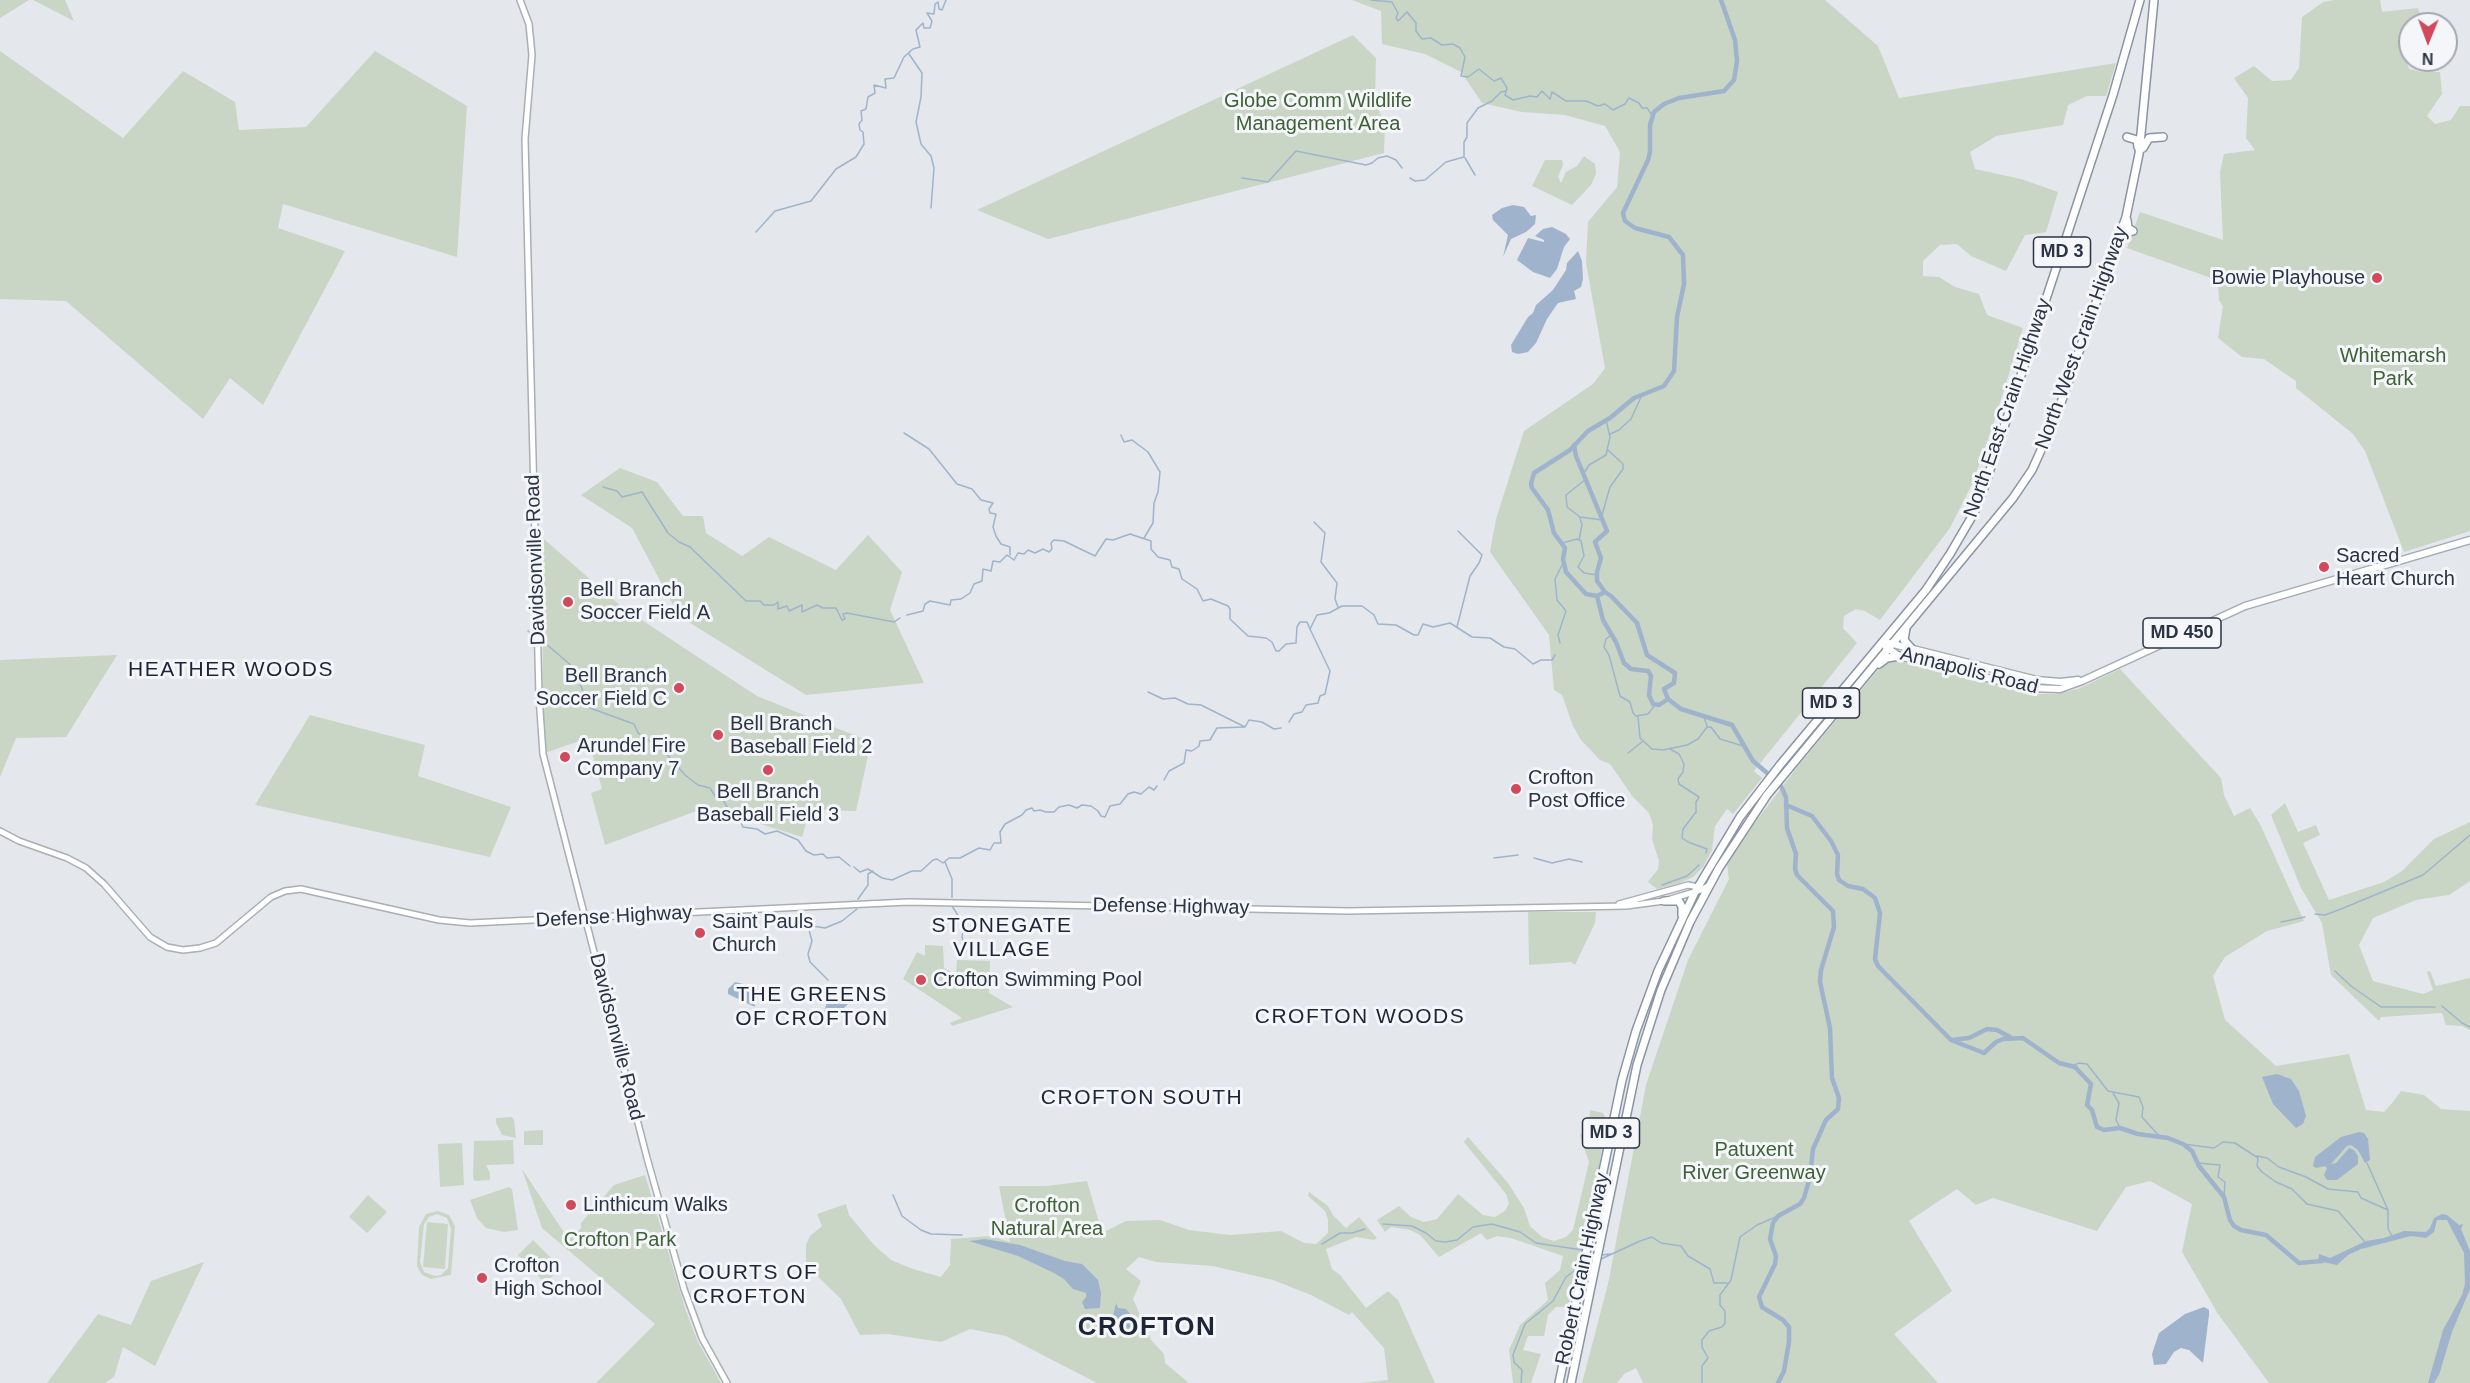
<!DOCTYPE html>
<style>
body{margin:0}
#map{position:relative;width:2470px;height:1383px;overflow:hidden;background:#e4e7ec;font-family:Helvetica,sans-serif}
canvas{display:block}
.north{position:absolute;left:2398px;top:12px;width:60px;height:60px;box-sizing:border-box;background:#f4f6f9;border:2px solid #a4a8b1;border-radius:50%;rotate:181deg;font-size:16px;font-weight:700;line-height:24px;text-align:center;color:#2b3445}
.north::after{content:'';display:block;margin:auto;width:21px;height:27px;background:#d1495b;clip-path:polygon(50% 0,100% 100%,50% 72%,0 100%)}
</style>
<div id="map">
<canvas width="2470" height="1383"></canvas>
<div class="north">N</div>
</div>
<script>
const context = document.querySelector('canvas').getContext('2d');
context.lineJoin = 'round';
function fillPath(path, color) { context.fillStyle = color; context.fill(path, 'evenodd'); }
const toPath = rows => new Path2D(rows.map(r => 'M' + r).join(''));
function trace(path, color, width, dash) { context.strokeStyle = color; context.lineWidth = width; context.lineCap = dash ? 'butt' : 'round'; context.setLineDash(dash || []); context.stroke(path); }
function label(font, color, halo, rows, align = 'center') {
  context.font = font + ' Helvetica,sans-serif'; context.lineWidth = 6; context.setLineDash([]); context.textBaseline = 'middle'; context.strokeStyle = halo; context.fillStyle = color; for (const [text, x, y, turn = 0] of rows) {
    context.save(); context.translate(x, y); context.rotate((+turn || 0) * Math.PI / 180); context.textAlign = isNaN(turn) ? turn : align; if (halo) context.strokeText(text, 0, 0); context.fillText(text, 0, 0); context.restore();
  }
}
fillPath(toPath([
 [0,0,29,0,0,18],
 [33,0,65,0,74,21],
 [1352,0,1825,0,1878,46,1899,98,2116,63,2106,96,2087,96,2068,105,2063,125,1996,136,1970,152,1975,169,2021,179,2058,192,2046,232,2025,235,2006,271,1971,256,1957,244,1940,245,1923,261,1923,276,1939,277,1955,287,1979,294,1987,315,2023,328,1995,419,1973,482,1950,528,1880,620,1865,611,1856,609,1844,616,1843,628,1857,643,1754,771,1762,778,1733,814,1727,809,1715,826,1712,850,1703,867,1693,877,1680,883,1657,889,1648,882,1658,869,1659,861,1652,839,1653,825,1649,813,1633,797,1610,764,1600,760,1581,740,1573,726,1562,695,1554,690,1549,635,1490,552,1496,519,1524,431,1593,384,1605,368,1586,263,1588,222,1617,187,1620,152,1605,126,1565,115,1522,112,1482,103,1461,72,1425,54,1382,44,1381,11],
 [2334,0,2380,0,2382,12,2418,8,2423,24,2410,24,2410,49,2405,52,2409,69,2421,72,2440,72,2442,94,2427,116,2435,124,2451,120,2460,106,2470,106,2470,531,2404,552,2365,451,2353,434,2296,388,2296,381,2264,359,2242,357,2218,338,2223,306,2219,300,2218,286,2211,278,2127,248,2140,212,2223,240,2220,172,2224,154,2255,150,2246,138,2248,98,2234,78,2254,66,2272,81,2291,80,2299,68,2302,17,2323,2],
 [1353,35,1376,58,1375,102,1385,125,1384,153,1048,239,977,210],
 [0,51,123,138,183,71,235,102,239,130,306,127,375,51,467,106,457,257,283,204,278,228,345,251,263,405,230,378,203,419,66,301,0,299],
 [1584,156,1595,164,1596,174,1591,185,1572,205,1532,186,1545,160,1562,160,1563,165,1558,177,1561,183,1566,172,1577,166],
 [620,468,657,482,683,516,703,516,706,533,742,556,769,537,836,570,868,535,902,572,890,610,924,683,806,695,679,616,632,528,581,495],
 [537,533,622,607,757,696,871,742,856,811,810,810,802,837,707,807,605,845,591,793,602,789,588,738,545,753,542,718,543,641],
 [117,655,66,737,16,738,0,777,0,660],
 [1895,660,1942,670,2035,694,2055,694,2078,689,2120,669,2221,778,2224,795,2234,816,2250,808,2260,824,2304,921,2267,931,2225,957,2213,976,2225,1020,2276,1066,2349,1054,2366,1110,2384,1112,2393,1102,2401,1091,2424,1095,2441,1109,2470,1111,2470,1383,2269,1383,2218,1314,2182,1252,2192,1204,2150,1181,2126,1187,2097,1231,1993,1198,1976,1205,1957,1189,1909,1221,1952,1291,1894,1334,1938,1383,1643,1383,1636,1368,1624,1374,1617,1383,1582,1383,1608,1284,1646,1085,1688,960,1729,879,1727,864,1753,825,1799,765,1881,666],
 [310,715,425,745,418,776,511,807,490,857,255,805],
 [2285,803,2298,832,2316,825,2320,835,2303,843,2329,900,2384,882,2402,871,2434,839,2470,822,2470,881,2449,895,2416,900,2373,918,2359,945,2373,981,2423,994,2433,990,2427,972,2430,971,2436,986,2470,978,2470,1030,2462,1026,2446,1025,2442,1013,2381,1017,2379,1021,2331,975,2322,923,2301,888,2271,815],
 [1528,912,1596,912,1595,923,1575,965,1571,962,1529,965],
 [925,945,943,946,944,968,956,975,957,960,990,961,989,993,1013,1007,952,1026,950,1023,962,1018,903,979,917,952,925,956],
 [1590,1110,1603,1113,1606,1119,1599,1168,1571,1295,1568,1307,1556,1307,1548,1315,1544,1336,1528,1336,1523,1350,1541,1354,1531,1383,1513,1383,1509,1350,1520,1325,1548,1300,1545,1283,1560,1270,1563,1256,1511,1238,1497,1236,1487,1240,1481,1233,1439,1257,1420,1235,1410,1230,1391,1227,1385,1232,1377,1220,1399,1206,1411,1217,1424,1222,1437,1219,1458,1194,1483,1215,1495,1217,1505,1211,1509,1203,1506,1194,1464,1142,1468,1137,1508,1183,1524,1208,1530,1226,1542,1237,1554,1241,1566,1237,1573,1230,1589,1162,1580,1135,1589,1126],
 [512,1117,514,1120,516,1138,502,1135,496,1123,496,1118],
 [543,1130,543,1145,524,1145,524,1131],
 [513,1140,514,1164,486,1165,490,1173,490,1180,475,1181,473,1178,474,1141],
 [462,1143,464,1185,440,1187,438,1144],
 [522,1169,569,1240,581,1228,581,1223,614,1185,645,1175,686,1311,697,1340,721,1383,596,1383,655,1324,542,1228],
 [1087,1181,1102,1233,1126,1221,1160,1220,1189,1230,1230,1235,1281,1231,1304,1243,1316,1244,1328,1233,1328,1220,1325,1211,1308,1196,1309,1192,1328,1206,1333,1215,1346,1228,1359,1217,1377,1238,1374,1240,1356,1237,1326,1249,1332,1269,1340,1275,1366,1308,1388,1291,1398,1300,1435,1383,1361,1383,1388,1380,1384,1348,1352,1312,1349,1315,1311,1295,1273,1280,1213,1266,1156,1262,1139,1257,1126,1269,1141,1281,1133,1299,1151,1340,1164,1354,1165,1363,1189,1383,1097,1383,1006,1336,970,1329,941,1342,888,1334,860,1335,841,1299,806,1265,806,1245,810,1236,822,1226,817,1214,846,1204,849,1215,874,1245,891,1260,913,1269,941,1277,950,1265,951,1239,991,1236,1010,1242,999,1186,1046,1186],
 [509,1187,512,1189,518,1230,504,1232,486,1228,477,1218,470,1200],
 [368,1195,387,1212,367,1233,349,1217],
 [438,1211,449,1215,455,1226,451,1275,431,1279,422,1275,417,1266,419,1227,426,1214],
 [437,1214,447,1218,451,1229,448,1268,441,1275,435,1276,424,1272,420,1262,424,1224,429,1217],
 [427,1222,448,1224,445,1269,423,1267],
 [533,1240,561,1268,545,1283,518,1255],
 [204,1262,155,1366,123,1347,114,1377,105,1383,47,1383,98,1314,131,1325,151,1281]
]), '#c9d6c5');
fillPath(toPath([
 [1513,205,1524,207,1531,216,1536,215,1535,224,1526,232,1511,239,1503,257,1508,235,1493,220,1492,215,1502,208],
 [1552,227,1566,234,1570,239,1564,247,1557,269,1550,278,1533,272,1517,260,1528,238,1544,242,1544,240,1535,236,1543,229],
 [1578,251,1582,261,1583,279,1581,287,1574,291,1576,299,1558,303,1547,319,1536,343,1528,352,1518,354,1512,352,1511,345,1528,317,1533,313,1536,305,1553,290,1566,270,1567,263],
 [735,982,743,984,753,996,755,1007,728,994,728,989],
 [830,992,853,996,854,998,843,1009,833,1012,824,1012],
 [2277,1074,2291,1079,2299,1091,2306,1116,2303,1124,2296,1128,2273,1104,2262,1077],
 [2359,1132,2364,1133,2368,1139,2370,1160,2365,1163,2358,1150,2351,1145,2347,1146,2331,1164,2336,1163,2349,1148,2354,1150,2358,1156,2358,1164,2337,1180,2327,1180,2324,1175,2327,1168,2325,1166,2316,1168,2313,1166,2315,1157,2341,1137],
 [2442,1214,2447,1215,2459,1225,2463,1224,2461,1229,2470,1251,2470,1289,2452,1332,2439,1375,2434,1383,2428,1383,2443,1330,2462,1295,2465,1284,2464,1253,2447,1220,2437,1220,2434,1232,2426,1238,2411,1236,2361,1249,2348,1255,2337,1265,2318,1261,2319,1254,2330,1258,2366,1241,2384,1238,2404,1231,2426,1232,2430,1228,2434,1218],
 [985,1239,1020,1245,1065,1261,1082,1264,1098,1280,1101,1293,1100,1308,1085,1309,1082,1302,1086,1297,1086,1293,1073,1289,1064,1279,1054,1273,1018,1256,969,1241],
 [1116,1303,1118,1308,1126,1309,1132,1316,1132,1324,1127,1331,1121,1329,1113,1316],
 [2204,1307,2209,1310,2209,1315,2203,1363,2189,1350,2181,1348,2174,1352,2166,1364,2154,1365,2152,1354,2159,1333,2185,1314]
]), '#9fb4cc');
trace(toPath([
 [1371,0,1392,2,1398,13,1396,18,1398,21,1407,12,1416,23,1416,31,1422,39,1431,38,1442,45,1453,44,1460,48,1465,57,1461,76,1468,77,1479,69,1494,81,1501,78,1507,88,1505,95,1513,100,1530,96,1537,97,1542,91,1550,99,1552,92,1566,101,1586,101,1598,106,1605,104,1613,110,1625,104,1629,98,1639,103,1642,108,1647,108,1652,115],
 [909,54,922,73,921,97,916,122,921,144,931,156,934,168,931,208],
 [1465,158,1475,175],
 [1242,178,1268,182,1296,151,1366,165,1372,163,1378,158,1387,156,1396,160,1402,168],
 [1410,178,1415,181,1425,180,1446,162,1464,157,1464,142,1467,137,1467,123,1478,108,1492,101,1501,92,1506,91],
 [756,232,775,211,811,201,836,169,856,157,864,144,863,132,860,130,859,124,862,120,861,111,866,109,868,97,875,93,874,85,886,88,885,79,894,78,904,57,913,49,920,47,916,30,923,23,924,28,930,28,932,21,927,13,934,14,935,4,938,2,939,9,942,10,946,0],
 [904,433,929,449,957,484,972,489,981,500,993,503,989,509,990,513,996,514,993,527,996,536,1001,544,1010,547,1010,555],
 [1610,434,1619,430,1631,419,1642,395],
 [1121,435,1124,442,1132,440,1148,452,1160,472,1158,492,1154,503,1153,523,1144,538],
 [1584,473,1589,465,1606,455,1610,437,1606,420],
 [1586,479,1566,495,1567,507,1580,517,1602,520],
 [603,487,617,491,622,497,642,492,668,533,679,542,690,547,746,601,760,601,764,605,774,605,778,602,778,609,787,606,789,611,802,605,802,612,817,605,823,608,836,608,842,620,845,619,843,614,847,613,894,622,900,618],
 [1602,515,1610,487,1623,469,1623,464,1608,450],
 [1314,522,1325,533,1321,562,1337,583,1335,599,1338,607],
 [1579,540,1582,525,1580,518],
 [1562,543,1577,539,1581,541,1584,556,1578,567,1584,573,1597,575],
 [907,615,923,611,925,604,930,601,950,605,951,600,961,599,970,593,974,584,982,581,983,569,991,571,993,561,1000,562,1007,555,1014,560,1018,553,1024,554,1028,550,1035,553,1043,549,1049,552,1052,549,1051,543,1054,540,1064,541,1095,556,1106,539,1113,540,1130,534,1151,541,1151,549,1158,557,1170,560,1172,567,1179,569,1182,579,1197,589,1203,601,1211,599,1228,606,1230,609,1230,619,1248,636,1266,638,1272,642,1276,651,1279,651,1286,644,1296,643,1297,627,1300,622,1307,622,1310,629],
 [1457,627,1470,576,1479,563,1482,555,1458,531],
 [528,631,534,636],
 [1612,634,1606,639,1604,647,1609,655,1620,696,1630,702,1633,713,1636,716,1648,714,1655,705],
 [545,643,573,667,590,708,634,724,638,733,664,751,685,775,698,785,710,788,715,796,723,800,732,815,740,820,743,827,757,829,765,834,777,831,798,840,806,851,814,855,823,854,827,858,839,857,850,866],
 [1560,643,1558,635,1566,611,1557,600,1555,579,1563,563],
 [1148,692,1163,699,1175,698,1188,704,1201,705,1245,727],
 [1638,716,1640,738,1652,749,1663,750,1687,745,1698,739,1707,727,1711,727,1720,739,1743,746],
 [1704,717,1707,726],
 [1289,722,1294,714,1302,712,1306,705,1318,703,1320,696,1325,694,1330,671,1310,629,1317,615,1329,613,1342,606,1362,606,1374,615,1378,624,1396,625,1414,635,1418,635,1423,624,1433,627,1450,623,1472,637,1490,638,1504,647,1515,649,1533,664,1541,660,1552,660,1555,655],
 [1670,749,1679,754,1684,764,1683,772,1678,779,1679,784,1699,797,1696,802,1696,812,1683,829,1682,838,1688,842,1707,849,1706,853],
 [1628,753,1642,742],
 [1164,780,1169,771,1184,763,1186,750,1192,751,1199,746,1200,741,1210,740,1217,728,1245,727,1249,720,1262,722,1274,729,1281,728],
 [1494,858,1518,855],
 [1534,858,1552,863,1569,859,1582,862],
 [945,862,952,879,952,897],
 [854,867,860,872,868,869,882,878,892,880,912,871,921,871,933,860,937,859,943,863,949,858,960,858,979,848,990,850,994,843,1001,843,1000,832,1005,824,1022,815,1026,810,1032,808,1034,811,1040,810,1046,812,1054,812,1059,807,1069,805,1077,808,1082,805,1091,806,1098,811,1101,816,1105,817,1110,806,1120,804,1128,794,1134,792,1141,794,1149,787,1154,790,1157,786],
 [1662,885,1687,876,1699,865],
 [858,899,868,885,868,874,873,871],
 [952,906,964,925,962,937,966,951],
 [2315,914,2325,915,2341,909,2423,875,2470,835],
 [2281,922,2305,917],
 [2335,971,2351,986,2381,1007,2435,1007],
 [828,980,810,962,808,954,812,941,809,930,813,926,825,928,842,921,857,909],
 [2442,1006,2462,1023,2470,1027],
 [2072,1066,2079,1063,2087,1064,2108,1091,2139,1097,2143,1107,2142,1117,2160,1137],
 [2113,1093,2119,1103,2116,1120,2120,1128],
 [2183,1144,2214,1148,2223,1142,2235,1143,2258,1158,2257,1166,2262,1172,2276,1182,2292,1189,2307,1204,2338,1211,2364,1241],
 [2257,1156,2267,1158,2279,1167,2306,1177,2328,1189,2358,1192,2361,1198,2388,1210],
 [2198,1163,2220,1165,2218,1177,2225,1182,2224,1197],
 [2367,1163,2388,1210,2388,1229,2392,1236],
 [893,1195,902,1216,921,1230,931,1234,962,1235],
 [1383,1224,1412,1226,1426,1233,1436,1241,1445,1242,1457,1240,1473,1227,1492,1224,1520,1232,1536,1243,1582,1250],
 [1322,1244,1340,1233,1352,1233,1365,1229],
 [1602,1255,1610,1254],
 [1601,1259,1640,1241,1652,1237,1661,1243,1681,1246,1688,1256,1710,1269,1714,1283,1727,1283],
 [1521,1383,1522,1370,1514,1362,1513,1355,1525,1324,1553,1301,1566,1277,1574,1271],
 [1702,1383,1702,1366,1708,1358,1702,1347,1702,1340,1709,1331,1722,1327,1725,1323,1725,1311,1720,1305,1720,1295,1731,1280,1740,1237,1757,1225,1778,1216]
]), '#9fb4cc', 1.5);
trace(toPath([
 [1721,0,1735,40,1737,61,1734,80,1724,91,1679,98,1664,104,1654,112,1650,125,1650,152,1648,160,1623,213,1625,221,1635,228,1669,237,1683,255,1684,284,1677,317,1674,371,1664,386,1634,398,1610,418,1588,431,1570,450,1534,473,1531,484,1532,488,1548,510,1554,533,1565,548,1563,559,1566,572,1586,594,1597,596,1605,592,1611,596,1637,623,1647,655,1675,673,1674,683,1664,689,1668,699,1681,709,1732,725,1753,761,1780,784,1786,797,1787,828,1796,854,1795,869,1797,875,1833,911,1834,927,1821,970,1820,982,1830,1028,1832,1078,1839,1098,1838,1109,1826,1120,1813,1149,1810,1177,1804,1198,1800,1204,1778,1216,1773,1223,1770,1239,1776,1256,1775,1264,1759,1297,1762,1307,1783,1320,1789,1327,1789,1342,1784,1371,1778,1383],
 [1574,445,1576,456,1607,531,1595,542,1601,558,1597,572,1597,581,1605,592],
 [1597,596,1603,620,1616,642,1624,663,1631,669,1648,671,1651,676,1649,695,1653,704,1659,705,1668,699],
 [1786,805,1812,816,1831,841,1838,855,1837,874,1839,880,1848,886,1863,889,1875,898,1880,913,1875,959,1878,966,1951,1040,1984,1053,1996,1042,2003,1039,2023,1038,2059,1063,2075,1067,2091,1084,2087,1105,2092,1110,2097,1127,2104,1130,2120,1128,2138,1134,2168,1138,2183,1144,2192,1151,2199,1166,2224,1197,2230,1220,2234,1226,2241,1230,2266,1235,2299,1263,2322,1261],
 [1951,1040,1969,1038,1987,1029,1997,1030,2010,1037]
]), '#9fb4cc', 4.5);
const secondary = toPath([
 [520,0,529,24,532,55,525,139,539,696,543,754,647,1158,684,1289,702,1338,727,1383],
 [0,831,19,841,67,858,86,868,104,884,150,937,167,947,183,950,200,948,216,943,271,897,285,891,301,889,439,920,470,923,908,902,1348,911,1626,906,1664,901,1701,890,1709,885],
 [1619,904,1688,885,1698,887]
]);
const primary = toPath([
 [1889,643,2037,680,2060,682,2078,680],
 [1886,647,1899,656,2028,688,2060,689,2082,681,2245,606,2470,540]
]);
const trunk = toPath([
 [2127,137,2137,140,2138,147],
 [2143,148,2149,138,2163,137],
 [2122,237,2126,233,2133,231,2128,228,2127,220],
 [1906,628,1904,640,1912,649],
 [1879,664,1887,658,1899,656],
 [1664,901,1679,901,1682,907,1682,915],
 [1559,1383,1622,1080,1636,1031,1658,971,1695,892,1740,817,1780,765,1926,590,1950,554,1974,513,1984,488,2113,95,2140,0],
 [1571,1383,1637,1065,1661,990,1690,922,1719,868,1767,795,2013,498,2032,470,2056,417,2126,217,2139,154,2154,0]
]);
trace(secondary, '#a9aeb7', 8);
trace(primary, '#a3abb8', 9);
trace(trunk, '#8b94a3', 10);
trace(secondary, '#fff', 5);
trace(primary, '#fff', 6);
trace(trunk, '#fff', 7);
for (const [x, y, r, color] of [
 [2377,278,6,"#d1495b"],
 [2324,567,6,"#d1495b"],
 [568,602,6,"#d1495b"],
 [679,688,6,"#d1495b"],
 [718,735,6,"#d1495b"],
 [565,757,6,"#d1495b"],
 [768,770,6,"#d1495b"],
 [1516,789,6,"#d1495b"],
 [700,933,6,"#d1495b"],
 [921,980,6,"#d1495b"],
 [571,1205,6,"#d1495b"],
 [482,1278,6,"#d1495b"]
]) { const dot = new Path2D(); dot.arc(x, y, r, 0, 2 * Math.PI); context.fillStyle = color; context.fill(dot); trace(dot, '#f4f6f9', 2); }
for (const [x, y, w] of [
 [2062,252,57],
 [2182,633,78],
 [1831,703,57],
 [1611,1133,57]
]) { const box = new Path2D(); box.roundRect(x - w / 2, y - 15, w, 30, 4.5); context.fillStyle = '#f4f6f9'; context.fill(box); trace(box, '#2b3445', 1.5); }
label('bold 18px', '#2b3445', null, [
 ["MD 3",2062,252],
 ["MD 450",2182,633],
 ["MD 3",1831,703],
 ["MD 3",1611,1133]
]);
label('20px', '#3f6138', '#f4f6f9', [
 ["Globe Comm Wildlife",1318,101],
 ["Management Area",1318,124],
 ["Whitemarsh",2393,356],
 ["Park",2393,379],
 ["Patuxent",1754,1150],
 ["River Greenway",1754,1173],
 ["Crofton",1047,1206],
 ["Natural Area",1047,1229],
 ["Crofton Park",620,1240]
]);
label('20px', '#2b3445', '#f4f6f9', [
 ["Bowie Playhouse",2365,278,"right"],
 ["Sacred",2336,556],
 ["Heart Church",2336,579],
 ["Bell Branch",580,590],
 ["Soccer Field A",580,613],
 ["Bell Branch",667,676,"right"],
 ["Soccer Field C",667,699,"right"],
 ["Bell Branch",730,724],
 ["Baseball Field 2",730,747],
 ["Arundel Fire",577,746],
 ["Company 7",577,769],
 ["Crofton",1528,778],
 ["Post Office",1528,801],
 ["Bell Branch",768,792,"center"],
 ["Baseball Field 3",768,815,"center"],
 ["Saint Pauls",712,922],
 ["Church",712,945],
 ["Crofton Swimming Pool",933,980],
 ["Linthicum Walks",583,1205],
 ["Crofton",494,1266],
 ["High School",494,1289]
], 'left');
label('20px', '#2b3445', '#f4f6f9', [
 ["North West Crain Highway",2082,338,-70],
 ["North East Crain Highway",2008,408,-71],
 ["Davidsonville Road",536,560,-92],
 ["Annapolis Road",1969,671,14],
 ["Defense Highway",1171,907,1],
 ["Defense Highway",614,917,-3],
 ["Davidsonville Road",616,1037,76],
 ["Robert Crain Highway",1583,1269,-78]
]);
context.letterSpacing = '1.5px';
label('21px', '#1d2536', '#f4f6f9', [
 ["HEATHER WOODS",231,670],
 ["STONEGATE",1002,926],
 ["VILLAGE",1002,950],
 ["THE GREENS",812,995],
 ["OF CROFTON",812,1019],
 ["CROFTON WOODS",1360,1017],
 ["CROFTON SOUTH",1142,1098],
 ["COURTS OF",750,1273],
 ["CROFTON",750,1297]
]);
context.letterSpacing = '0px';
context.letterSpacing = '1.5px';
label('bold 26px', '#1d2536', '#f4f6f9', [
 ["CROFTON",1147,1328]
]);
context.letterSpacing = '0px';
</script>
